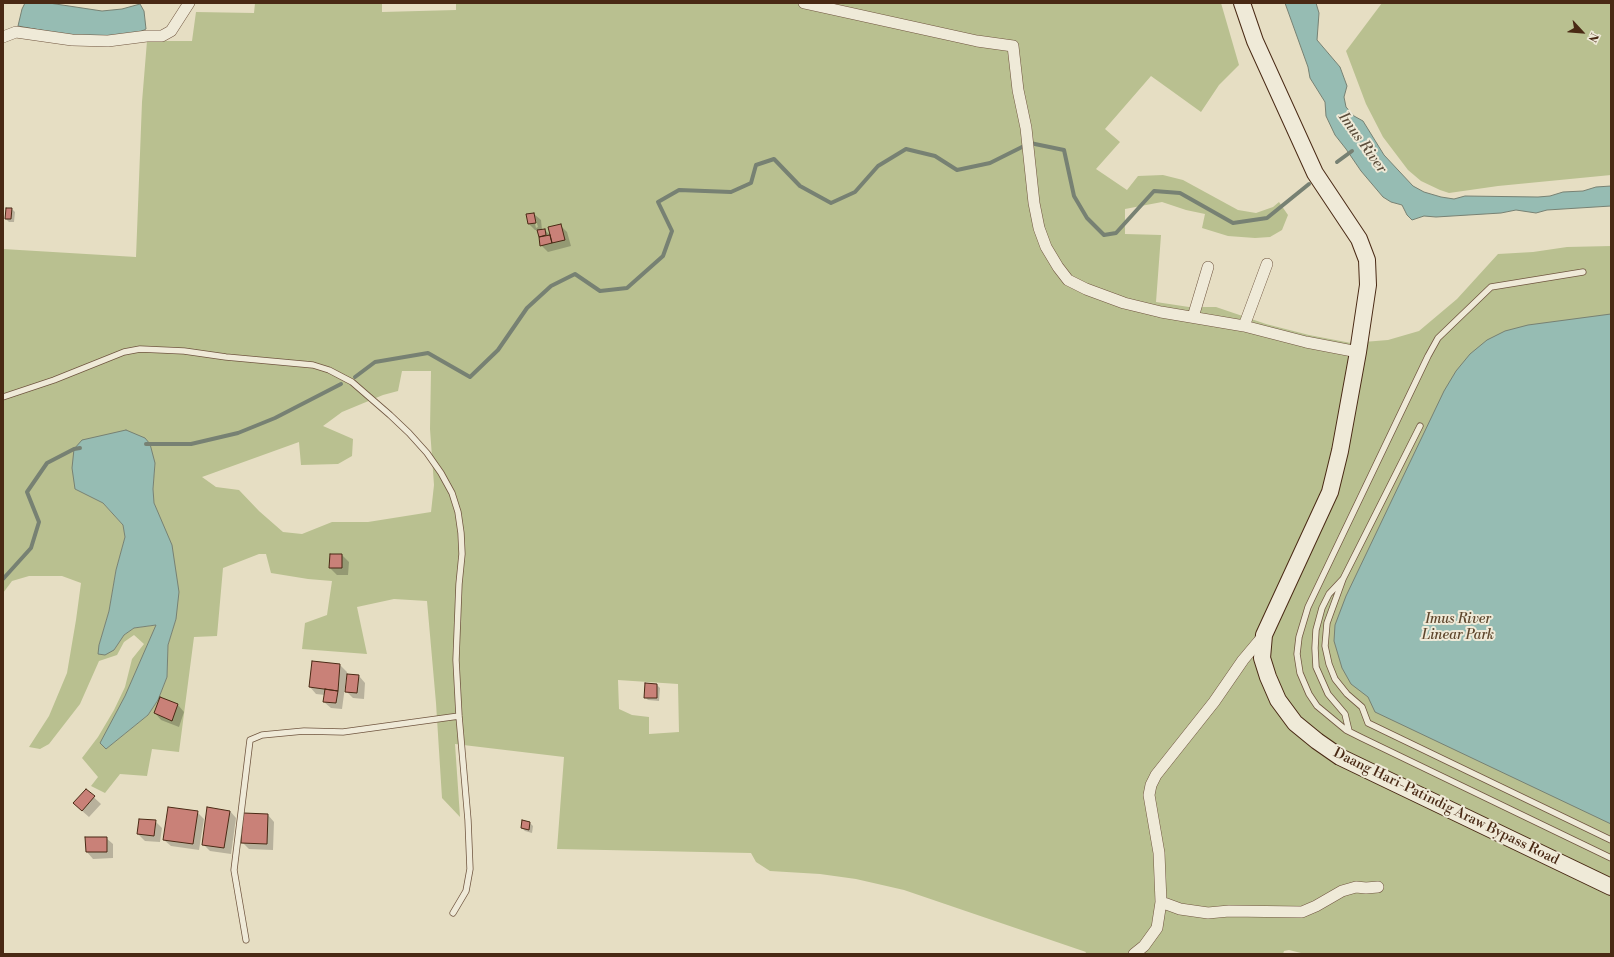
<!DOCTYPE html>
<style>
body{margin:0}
#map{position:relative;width:1614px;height:957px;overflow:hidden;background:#e6dec3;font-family:"Libre Bodoni",serif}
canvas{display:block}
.frame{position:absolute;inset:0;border:4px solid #492914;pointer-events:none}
.north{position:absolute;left:1562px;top:12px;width:40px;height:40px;-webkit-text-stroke:3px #efead8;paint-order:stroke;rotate:116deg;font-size:11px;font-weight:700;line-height:16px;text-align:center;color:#492914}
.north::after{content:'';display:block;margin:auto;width:14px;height:18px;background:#492914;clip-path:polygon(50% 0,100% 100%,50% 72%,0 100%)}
</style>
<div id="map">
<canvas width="1614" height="957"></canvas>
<div class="frame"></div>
<div class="north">N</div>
</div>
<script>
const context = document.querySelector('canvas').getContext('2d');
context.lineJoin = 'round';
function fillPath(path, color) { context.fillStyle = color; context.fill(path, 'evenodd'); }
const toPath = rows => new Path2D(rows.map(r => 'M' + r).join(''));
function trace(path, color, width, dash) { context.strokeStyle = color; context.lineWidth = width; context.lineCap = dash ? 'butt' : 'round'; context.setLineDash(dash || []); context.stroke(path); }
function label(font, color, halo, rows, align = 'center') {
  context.font = font + ' "Libre Bodoni",serif'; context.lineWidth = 4; context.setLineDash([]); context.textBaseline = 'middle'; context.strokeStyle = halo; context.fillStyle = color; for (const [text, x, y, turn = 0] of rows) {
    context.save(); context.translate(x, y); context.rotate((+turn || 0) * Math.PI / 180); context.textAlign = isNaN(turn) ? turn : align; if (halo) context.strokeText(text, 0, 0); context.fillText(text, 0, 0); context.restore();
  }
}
fillPath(toPath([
 [255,3,382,3,382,12,456,10,456,3,1221,3,1239,65,1219,85,1201,112,1151,76,1105,129,1120,142,1096,169,1127,190,1138,176,1163,175,1183,180,1238,210,1256,213,1273,207,1279,202,1288,215,1282,230,1270,237,1255,238,1228,236,1202,228,1205,214,1186,210,1162,202,1125,209,1125,234,1161,235,1156,302,1189,307,1216,307,1266,324,1309,335,1351,343,1388,340,1419,331,1457,299,1498,254,1533,252,1567,247,1611,246,1611,954,1305,954,1289,950,1284,951,1283,954,1085,954,1086,952,904,890,856,879,820,874,770,871,756,862,751,853,557,849,564,757,455,744,460,817,442,798,436,703,427,601,394,599,357,607,367,654,302,649,305,623,327,615,332,581,308,579,271,573,266,554,259,554,223,568,217,636,194,637,179,752,152,749,147,776,120,774,105,793,91,786,98,777,82,758,98,737,114,710,125,687,132,659,144,644,134,635,124,642,117,655,99,661,80,704,49,744,40,749,29,747,49,716,67,673,76,620,81,583,62,576,29,576,12,581,3,593,3,249,136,257,142,102,147,41,192,41,196,12,254,13],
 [402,371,431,371,430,429,434,485,431,512,368,522,332,522,302,534,283,532,259,511,239,490,216,487,202,477,299,442,301,465,338,464,352,456,353,439,323,426,342,412,383,395,398,391],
 [155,463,153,489,154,503,161,522,176,619,168,645,167,677,158,700,148,715,106,749,101,743,125,696,157,625,134,628,124,635,114,650,99,645,109,611,116,570,121,552,125,537,123,525,103,503,75,489],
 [618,680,678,684,679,732,649,734,649,717,632,715,619,709],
 [1382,3,1611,3,1611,175,1498,186,1449,193,1440,190,1421,181,1408,170,1383,137,1366,104,1346,51]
]), '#b9c090');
const water = toPath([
 [25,3,49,3,102,11,122,9,140,4,144,11,146,29,138,33,109,38,78,37,18,26,22,9,25,3],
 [1285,3,1316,3,1319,13,1317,40,1340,67,1347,86,1344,97,1346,107,1354,116,1363,121,1384,155,1413,186,1424,192,1441,197,1454,199,1465,196,1538,197,1550,196,1563,192,1583,191,1596,187,1611,186,1611,206,1547,210,1536,213,1516,210,1501,213,1436,217,1424,216,1412,220,1407,215,1402,205,1391,202,1383,197,1361,171,1346,149,1335,135,1326,116,1325,102,1310,78,1308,67,1285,3],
 [1611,314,1611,824,1375,712,1368,697,1351,684,1342,668,1334,641,1335,625,1346,596,1444,391,1456,371,1470,354,1487,340,1505,331,1528,325,1611,314],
 [126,430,145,438,150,444,155,463,153,489,154,503,172,545,179,592,176,619,168,645,167,677,158,700,148,715,106,749,100,743,125,696,156,625,134,628,124,635,114,650,105,655,98,654,99,645,109,611,116,570,125,537,123,525,103,503,75,489,72,468,74,449,82,440,126,430]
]);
fillPath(water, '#96bcb3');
trace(water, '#778173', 1);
fillPath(toPath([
 [12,209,15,212,14,222,9,222,6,219],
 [534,214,541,220,542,230,545,230,552,237,560,225,567,232,571,246,548,252,541,245,538,230,535,230,529,224],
 [534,220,536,220,538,227,536,228],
 [331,555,342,555,349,562,348,575,337,575,330,568],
 [340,665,347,672,342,709,331,708,324,702,325,695,316,694,310,687],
 [359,676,365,683,364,699,353,698,346,691],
 [657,685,660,688,659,701,648,700,645,697],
 [161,698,178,705,184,712,179,727,161,720,155,713],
 [86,790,101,804,89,817,81,810],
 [230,811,236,818,231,854,210,851,203,844],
 [197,812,204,819,199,850,171,846,164,840],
 [268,815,274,822,273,850,249,849,242,842],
 [155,821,162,828,160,842,145,841,138,834],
 [530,823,533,826,532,833,525,831,522,828],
 [106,838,113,844,113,858,93,859,87,852]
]), '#0003');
trace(toPath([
 [1337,162,1352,151],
 [355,377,375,362,428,353,470,377,498,350,527,308,551,286,575,274,600,291,627,288,663,256,672,231,658,202,679,190,731,192,751,183,756,165,774,159,800,186,831,203,855,192,878,166,906,149,935,156,957,170,990,163,1030,143,1064,150,1074,196,1087,218,1104,235,1116,233,1154,191,1180,193,1233,223,1267,218,1309,184],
 [146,444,191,444,238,433,275,418,341,384],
 [3,579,31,548,39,522,27,492,47,463,74,449,80,448]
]), '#778173', 4);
const building = toPath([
 [6,208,12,208,11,219,5,219,6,208],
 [534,213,536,223,528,224,526,214,534,213],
 [561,224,565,240,552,243,548,227,561,224],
 [545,229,546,235,539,237,537,230,545,229],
 [550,235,552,243,540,246,539,237,550,235],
 [330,554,342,554,342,568,329,568,330,554],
 [312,661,340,664,338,691,309,687,312,661],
 [347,674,359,675,357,693,345,692,347,674],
 [645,683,657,684,657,698,644,698,645,683],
 [325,689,338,691,336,703,323,702,325,689],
 [160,697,178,704,172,721,154,713,160,697],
 [86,789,95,796,82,811,73,803,86,789],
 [168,807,198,811,193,844,163,840,168,807],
 [207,807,230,811,224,848,202,845,207,807],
 [243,813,268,814,267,844,241,843,243,813],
 [139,819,156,820,154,836,137,834,139,819],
 [522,820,530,822,529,830,521,828,522,820],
 [85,837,107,837,107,852,86,852,85,837]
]);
fillPath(building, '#c98178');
trace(building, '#492914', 1);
const lane = toPath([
 [1583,272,1491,287,1438,338,1428,356,1308,607,1299,637,1297,654,1300,673,1309,694,1317,706,1346,730,1362,738,1611,858],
 [3,397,54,380,124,352,140,349,184,351,226,357,313,365,329,370,352,382,390,415,409,433,427,453,441,473,452,493,458,512,461,533,462,554,459,584,456,660,459,716,468,820,470,869,466,891,453,913],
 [1343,579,1327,623,1325,646,1329,664,1335,679,1347,694,1362,707,1368,723,1611,840],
 [1349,731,1345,714,1328,694,1316,667,1315,648,1316,630,1322,608,1329,594,1343,579,1420,426],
 [246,940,234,870,250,740,262,735,304,731,343,732,459,716]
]);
const street = toPath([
 [804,3,977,41,1013,46,1018,90,1026,128,1034,203,1039,228,1046,247,1058,267,1068,280,1086,289,1124,303,1161,312,1244,326,1306,342,1358,352],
 [3,37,16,32,72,40,108,41,147,36,162,36,171,31,189,3],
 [1193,317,1208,267],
 [1244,326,1267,264],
 [1161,902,1180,909,1208,913,1229,911,1302,912,1316,906,1342,891,1356,887,1366,888,1378,887],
 [1134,954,1144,946,1157,928,1161,902,1159,853,1149,795,1151,785,1156,775,1214,702,1243,660,1264,635]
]);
const secondary = toPath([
 [1242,3,1255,41,1315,173,1359,239,1367,260,1368,285,1358,352,1340,451,1330,492,1264,635,1262,658,1268,677,1278,700,1295,723,1317,741,1340,757,1611,887]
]);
trace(lane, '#705640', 7);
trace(street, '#705640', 12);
trace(secondary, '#492914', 18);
trace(lane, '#efead8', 5.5);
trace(street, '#efead8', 11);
trace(secondary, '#efead8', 16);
label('italic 14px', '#5f472d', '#efead8', [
 ["Imus River",1458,620],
 ["Linear Park",1458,636]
]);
label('14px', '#492914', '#efead8', [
 ["Daang Hari-Patindig Araw Bypass Road",1446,807,26]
]);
label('italic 15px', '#5c4e3c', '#efead8', [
 ["Imus River",1362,143,54]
]);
</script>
